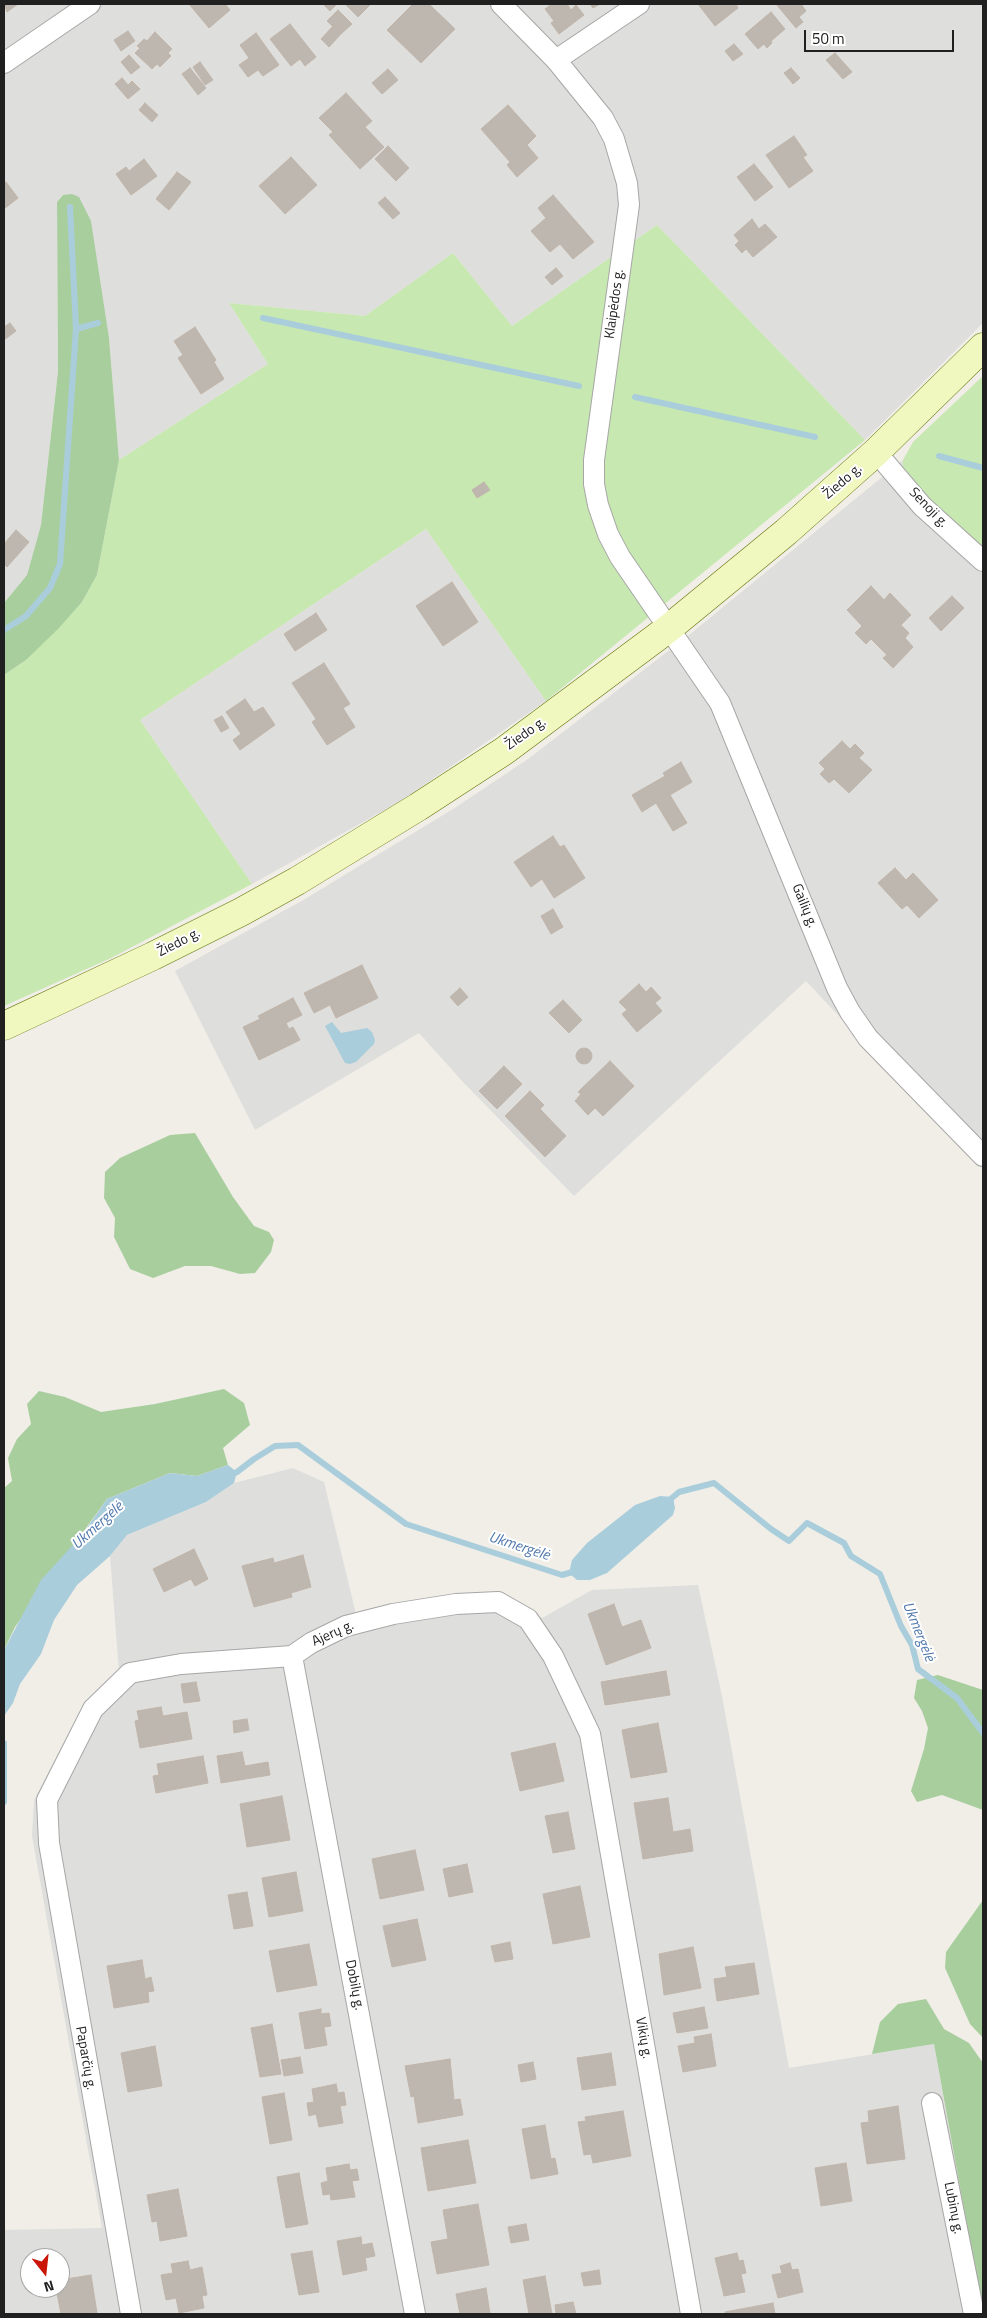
<!DOCTYPE html>
<meta charset="utf-8">
<style>
body{margin:0}
#map{position:relative;width:987px;height:2318px;overflow:hidden;background:#f0eee7;font-family:"Titillium Web",sans-serif}
canvas{display:block}
.frame{position:absolute;inset:0;border:5px solid #202020;pointer-events:none}
.north{position:absolute;left:20px;top:2248px;width:50px;height:50px;box-sizing:border-box;background:#fff;border:1px solid #a6a6a6;border-radius:50%;rotate:164deg;font-size:14px;font-weight:700;line-height:20px;text-align:center;color:#202020}
.north::after{content:'';display:block;margin:auto;width:18px;height:22px;background:#c91608;clip-path:polygon(50% 0,100% 100%,50% 72%,0 100%)}
.scale{position:absolute;left:804px;top:30px;width:150px;height:22px;box-sizing:border-box;border:2px solid #202020;border-top:0;padding-left:6px;font-size:15px;line-height:18px;white-space:nowrap;color:#202020;-webkit-text-stroke:4px #fff;paint-order:stroke}
</style>
<div id="map">
<canvas width="987" height="2318"></canvas>
<div class="frame"></div>
<div class="north">N</div>
<div class="scale">50 m</div>
</div>
<script>
const context = document.querySelector('canvas').getContext('2d');
context.lineJoin = 'round';
function fillPath(path, color) { context.fillStyle = color; context.fill(path, 'evenodd'); }
const toPath = rows => new Path2D(rows.map(r => 'M' + r).join(''));
function trace(path, color, width, dash) { context.strokeStyle = color; context.lineWidth = width; context.lineCap = dash ? 'butt' : 'round'; context.setLineDash(dash || []); context.stroke(path); }
function label(font, color, halo, rows, align = 'center') {
  context.font = font + ' "Titillium Web",sans-serif'; context.lineWidth = 4; context.setLineDash([]); context.textBaseline = 'middle'; context.strokeStyle = halo; context.fillStyle = color; for (const [text, x, y, turn = 0] of rows) {
    context.save(); context.translate(x, y); context.rotate((+turn || 0) * Math.PI / 180); context.textAlign = isNaN(turn) ? turn : align; if (halo) context.strokeText(text, 0, 0); context.fillText(text, 0, 0); context.restore();
  }
}
fillPath(toPath([
 [4,4,983,4,983,323,865,440,657,225,512,326,453,253,365,316,229,303,268,364,119,460,109,338,63,195,57,202,58,371,41,525,27,575,4,603],
 [903,460,903,469,983,551,983,1169,806,981,574,1196,463,1082,419,1033,255,1130,175,971,305,899,453,809,528,759,689,635],
 [426,529,546,701,399,802,252,884,140,720],
 [293,1468,324,1482,356,1614,429,1598,503,1592,542,1618,592,1590,698,1585,722,1696,789,2068,934,2044,983,2314,4,2314,4,2230,102,2228,32,1836,34,1800,85,1702,119,1671,110,1556,127,1535,206,1502,234,1483],
 [30,2258,60,2258,60,2288,30,2288]
]), '#dededd');
fillPath(toPath([
 [657,225,865,440,546,701,426,529,140,720,252,884,111,958,4,1006,4,675,26,660,82,602,97,575,119,460,268,364,229,303,365,316,453,253,512,326],
 [983,376,983,551,928,500,903,469,903,460,913,442]
]), '#c7e8b0');
fillPath(toPath([
 [72,194,79,197,91,221,109,338,119,460,97,575,82,602,58,629,26,660,4,675,4,603,27,575,41,525,58,371,57,202,63,195],
 [195,1133,233,1197,254,1226,269,1232,274,1240,271,1252,255,1273,240,1274,211,1266,185,1266,153,1278,130,1269,114,1237,115,1218,104,1198,105,1172,120,1158,170,1135],
 [224,1389,244,1403,250,1425,223,1448,228,1465,197,1476,170,1473,107,1499,15,1627,4,1650,4,1488,12,1481,8,1458,17,1439,31,1424,27,1404,39,1391,65,1397,101,1412,155,1404],
 [938,1675,983,1690,983,1810,942,1795,917,1802,911,1791,924,1749,928,1728,922,1711,914,1698,917,1680],
 [983,1900,983,2038,970,2024,945,1968,946,1952],
 [926,1999,944,2029,969,2043,983,2063,983,2314,934,2044,872,2054,880,2022,898,2004]
]), '#a9ce9e');
fillPath(toPath([
 [332,1022,341,1033,367,1028,372,1032,375,1040,374,1044,356,1062,350,1064,345,1063,325,1026],
 [228,1465,237,1472,234,1483,206,1502,127,1535,110,1556,77,1585,54,1620,41,1654,20,1684,13,1703,4,1716,4,1650,41,1580,82,1535,107,1499,170,1473,197,1476],
 [660,1496,673,1497,675,1508,673,1515,607,1573,590,1580,577,1580,569,1573,572,1560,587,1543,635,1505]
]), '#aacddc');
trace(toPath([
 [263,318,579,386],
 [76,329,98,323],
 [635,397,815,437],
 [939,456,983,468],
 [4,630,26,616,50,588,60,564,76,329,70,207],
 [230,1475,237,1472,254,1459,275,1446,298,1445,406,1524,562,1575,576,1571],
 [667,1502,679,1492,714,1483,771,1529,789,1541,807,1523,844,1543,851,1556,880,1574,901,1626,912,1645,918,1669,957,1698,983,1733],
 [4,1743,4,1802]
]), '#aacddc', 6);
const building = toPath([
 [4,4,18,4,7,12,4,4],
 [189,4,225,4,230,10,209,28,189,4],
 [323,4,337,4,330,11,323,4],
 [345,4,371,4,358,17,345,4],
 [413,4,429,4,455,29,421,63,387,30,413,4],
 [552,4,567,4,571,10,576,5,584,15,559,34,551,23,554,21,545,9,552,4],
 [590,4,600,4,593,8,590,4],
 [698,4,736,4,738,8,715,26,698,4],
 [776,4,801,4,806,11,799,17,803,22,796,28,776,4],
 [338,10,352,24,341,34,327,21,338,10],
 [771,12,785,29,771,41,772,43,767,48,764,44,758,49,745,34,771,12],
 [290,24,316,57,305,66,300,59,291,66,270,39,290,24],
 [333,26,341,34,329,47,321,39,333,26],
 [128,31,135,41,121,51,114,40,128,31],
 [155,32,172,49,168,53,171,56,160,67,157,64,152,69,135,53,140,48,137,46,144,39,147,41,155,32],
 [256,33,279,65,263,76,258,70,248,77,239,65,249,58,240,45,256,33],
 [734,44,743,54,733,61,725,51,734,44],
 [835,53,852,72,843,79,826,60,835,53],
 [129,55,140,67,131,74,121,62,129,55],
 [200,62,213,80,205,85,193,67,200,62],
 [190,68,206,88,198,95,182,74,190,68],
 [791,68,800,78,793,84,784,73,791,68],
 [388,69,398,80,382,94,372,83,388,69],
 [122,78,128,85,132,81,140,89,128,99,115,84,122,78],
 [346,93,372,121,365,127,384,147,360,169,329,135,333,132,319,118,346,93],
 [145,103,158,115,152,122,139,110,145,103],
 [508,105,536,136,527,145,538,158,517,177,507,165,510,162,481,129,508,105],
 [794,136,807,155,803,157,813,171,789,188,766,155,794,136],
 [388,146,409,168,396,181,375,159,388,146],
 [291,157,317,185,285,214,259,186,291,157],
 [144,159,157,176,131,195,116,174,126,167,129,171,144,159],
 [754,164,773,187,755,201,737,177,754,164],
 [177,172,191,182,169,210,156,199,177,172],
 [6,182,18,198,4,209,4,184,6,182],
 [553,195,594,242,573,259,560,244,550,252,531,231,546,218,538,208,553,195],
 [385,197,400,213,393,219,378,203,385,197],
 [752,219,759,229,765,224,777,237,753,257,746,249,742,253,735,245,739,241,734,235,752,219],
 [556,268,563,276,552,285,545,277,556,268],
 [10,323,16,331,4,340,4,327,10,323],
 [195,327,216,360,214,362,224,379,201,394,178,358,183,355,174,341,195,327],
 [484,482,490,490,477,498,472,490,484,482],
 [16,530,29,542,7,567,4,564,4,544,16,530],
 [452,582,478,622,443,646,416,606,452,582],
 [871,586,884,600,890,593,911,615,901,625,909,633,905,638,913,647,893,668,883,658,887,655,871,639,866,644,855,633,862,626,847,610,871,586],
 [952,596,964,608,941,631,929,618,952,596],
 [316,613,327,630,295,651,284,634,316,613],
 [324,663,350,704,343,708,355,727,327,745,312,722,316,719,292,683,324,663],
 [245,699,254,712,263,707,275,725,240,750,233,740,241,734,226,712,245,699],
 [222,716,229,728,221,732,214,720,222,716],
 [842,741,850,749,855,744,864,753,859,758,872,770,849,793,834,779,829,783,820,774,825,769,819,763,842,741],
 [681,762,692,782,670,795,687,823,673,831,656,803,642,812,632,795,665,776,663,773,681,762],
 [553,836,560,847,564,845,585,878,554,898,542,879,531,887,514,862,553,836],
 [895,868,906,880,913,873,938,900,919,918,907,905,902,909,878,883,895,868],
 [553,909,563,927,551,934,541,916,553,909],
 [362,965,378,998,336,1018,330,1005,314,1013,304,993,362,965],
 [639,984,646,992,651,987,661,998,655,1003,662,1011,637,1032,622,1014,627,1010,619,1002,639,984],
 [460,988,468,997,458,1006,450,997,460,988],
 [293,998,302,1015,286,1023,289,1029,293,1027,300,1040,259,1060,243,1027,260,1019,258,1016,293,998],
 [563,1000,582,1020,569,1033,549,1013,563,1000],
 '576 1056a8 8 0 1 1 16 0a8 8 0 1 1-16 0Z',
 [610,1061,634,1086,603,1116,595,1108,588,1115,575,1101,581,1094,578,1092,610,1061],
 [504,1066,522,1084,497,1109,479,1091,504,1066],
 [530,1091,544,1105,540,1109,566,1136,545,1157,505,1116,530,1091],
 [194,1549,208,1579,195,1586,191,1579,164,1592,153,1569,194,1549],
 [303,1555,311,1587,291,1593,292,1597,254,1607,242,1566,273,1558,274,1563,303,1555],
 [614,1604,622,1627,641,1620,651,1648,606,1665,588,1614,614,1604],
 [666,1671,670,1695,605,1705,601,1682,666,1671],
 [196,1682,200,1701,184,1703,181,1684,196,1682],
 [161,1707,163,1716,187,1712,192,1739,140,1748,135,1721,139,1720,137,1711,161,1707],
 [247,1719,249,1730,234,1733,233,1721,247,1719],
 [658,1723,667,1772,631,1778,622,1730,658,1723],
 [555,1743,564,1781,520,1791,511,1753,555,1743],
 [242,1752,245,1766,268,1762,270,1775,221,1783,217,1756,242,1752],
 [203,1756,208,1783,156,1793,153,1776,159,1775,157,1764,203,1756],
 [282,1796,290,1840,247,1847,240,1804,282,1796],
 [668,1798,673,1832,690,1829,693,1851,643,1859,634,1803,668,1798],
 [568,1812,575,1849,553,1853,545,1816,568,1812],
 [415,1850,424,1890,380,1899,372,1859,415,1850],
 [467,1864,473,1892,449,1897,443,1869,467,1864],
 [296,1872,303,1911,269,1917,262,1878,296,1872],
 [580,1886,590,1937,553,1944,543,1894,580,1886],
 [247,1892,253,1926,234,1929,228,1895,247,1892],
 [417,1919,426,1960,392,1967,383,1926,417,1919],
 [510,1942,513,1959,495,1962,491,1946,510,1942],
 [309,1944,317,1985,277,1992,269,1951,309,1944],
 [693,1947,701,1988,664,1995,659,1954,693,1947],
 [142,1960,145,1979,151,1977,154,1991,148,1992,149,2002,114,2008,107,1966,142,1960],
 [754,1963,759,1994,717,2001,714,1979,727,1977,725,1967,754,1963],
 [704,2007,708,2028,677,2033,673,2013,704,2007],
 [321,2009,321,2014,329,2013,331,2026,324,2027,327,2045,305,2049,299,2013,321,2009],
 [272,2024,281,2074,260,2077,251,2028,272,2024],
 [711,2034,716,2066,683,2072,678,2046,695,2043,694,2037,711,2034],
 [155,2046,162,2086,128,2092,121,2053,155,2046],
 [611,2053,616,2085,582,2090,577,2058,611,2053],
 [300,2057,303,2073,284,2076,281,2060,300,2057],
 [450,2059,454,2100,460,2099,463,2115,418,2123,414,2096,411,2097,405,2066,450,2059],
 [533,2062,536,2079,521,2082,518,2065,533,2062],
 [336,2084,338,2093,344,2092,346,2105,340,2106,343,2123,319,2127,316,2114,309,2116,307,2103,314,2102,312,2089,336,2084],
 [284,2093,292,2140,270,2144,262,2097,284,2093],
 [898,2106,905,2159,867,2164,861,2123,869,2122,868,2111,898,2106],
 [623,2111,631,2156,593,2163,591,2154,584,2155,578,2122,586,2121,585,2117,623,2111],
 [545,2125,551,2159,555,2158,558,2174,531,2179,522,2129,545,2125],
 [468,2140,476,2183,428,2191,421,2148,468,2140],
 [846,2163,852,2201,821,2206,815,2168,846,2163],
 [349,2164,350,2170,357,2169,359,2180,352,2181,355,2197,331,2200,330,2194,323,2195,321,2183,328,2181,326,2168,349,2164],
 [299,2173,308,2224,286,2228,277,2177,299,2173],
 [178,2189,187,2236,160,2241,157,2221,152,2222,147,2195,178,2189],
 [478,2204,489,2265,437,2274,431,2242,448,2239,443,2210,478,2204],
 [526,2224,529,2240,511,2243,508,2227,526,2224],
 [361,2237,362,2245,372,2243,375,2256,365,2258,367,2270,343,2275,337,2241,361,2237],
 [312,2251,319,2292,299,2295,291,2254,312,2251],
 [737,2253,739,2261,743,2260,746,2273,741,2274,745,2292,724,2296,715,2258,737,2253],
 [188,2261,190,2270,202,2267,207,2295,202,2296,204,2308,179,2313,176,2298,166,2300,161,2275,173,2273,171,2264,188,2261],
 [790,2263,792,2270,798,2269,803,2292,778,2298,772,2275,782,2273,780,2266,790,2263],
 [599,2270,601,2284,584,2286,581,2273,599,2270],
 [91,2275,97,2313,61,2314,56,2288,60,2288,60,2280,91,2275],
 [545,2276,552,2314,529,2314,523,2280,545,2276],
 [486,2288,490,2314,460,2314,456,2294,486,2288],
 [573,2302,576,2314,556,2314,555,2305,573,2302],
 [773,2303,775,2314,726,2314,725,2312,773,2303]
]);
fillPath(building, '#bdb7b0');
trace(building, '#c2b6aa', 1);
const street = toPath([
 [501,4,556,60,603,118,614,139,627,183,629,205,594,460,594,484,598,505,608,534,620,557,720,703,837,988,850,1012,868,1038,983,1156],
 [556,60,639,4],
 [4,63,90,4],
 [876,452,922,506,983,561],
 [292,1656,415,2314],
 [932,2103,974,2314],
 [131,2314,49,1843,47,1800,93,1709,130,1673,181,1664,292,1656,311,1643,346,1626,393,1614,456,1604,498,1602,528,1619,553,1656,590,1734,691,2314]
]);
const secondary = toPath([
 [4,1026,153,956,241,912,297,881,418,807,504,751,669,628,786,532,876,452,983,347]
]);
trace(street, '#a7a7a7', 22);
trace(secondary, '#627509', 29);
trace(street, '#fff', 20);
trace(secondary, '#f0f7bf', 28);
label('14px', '#202020', '#fff', [
 ["Klaipėdos g.",615,304,-82],
 ["Žiedo g.",843,482,-41],
 ["Senoji g.",928,508,46],
 ["Žiedo g.",526,734,-35],
 ["Gailių g.",804,906,68],
 ["Žiedo g.",179,943,-27],
 ["Ajerų g.",333,1634,-24],
 ["Dobilų g.",354,1985,79],
 ["Vikių g.",643,2038,80],
 ["Paparčių g.",85,2058,80],
 ["Lubinų g.",953,2208,79]
]);
label('italic 15px', '#5078ad', '#fff', [
 ["Ukmergėlė",98,1526,-42],
 ["Ukmergėlė",519,1547,18],
 ["Ukmergėlė",918,1632,68]
]);
</script>
